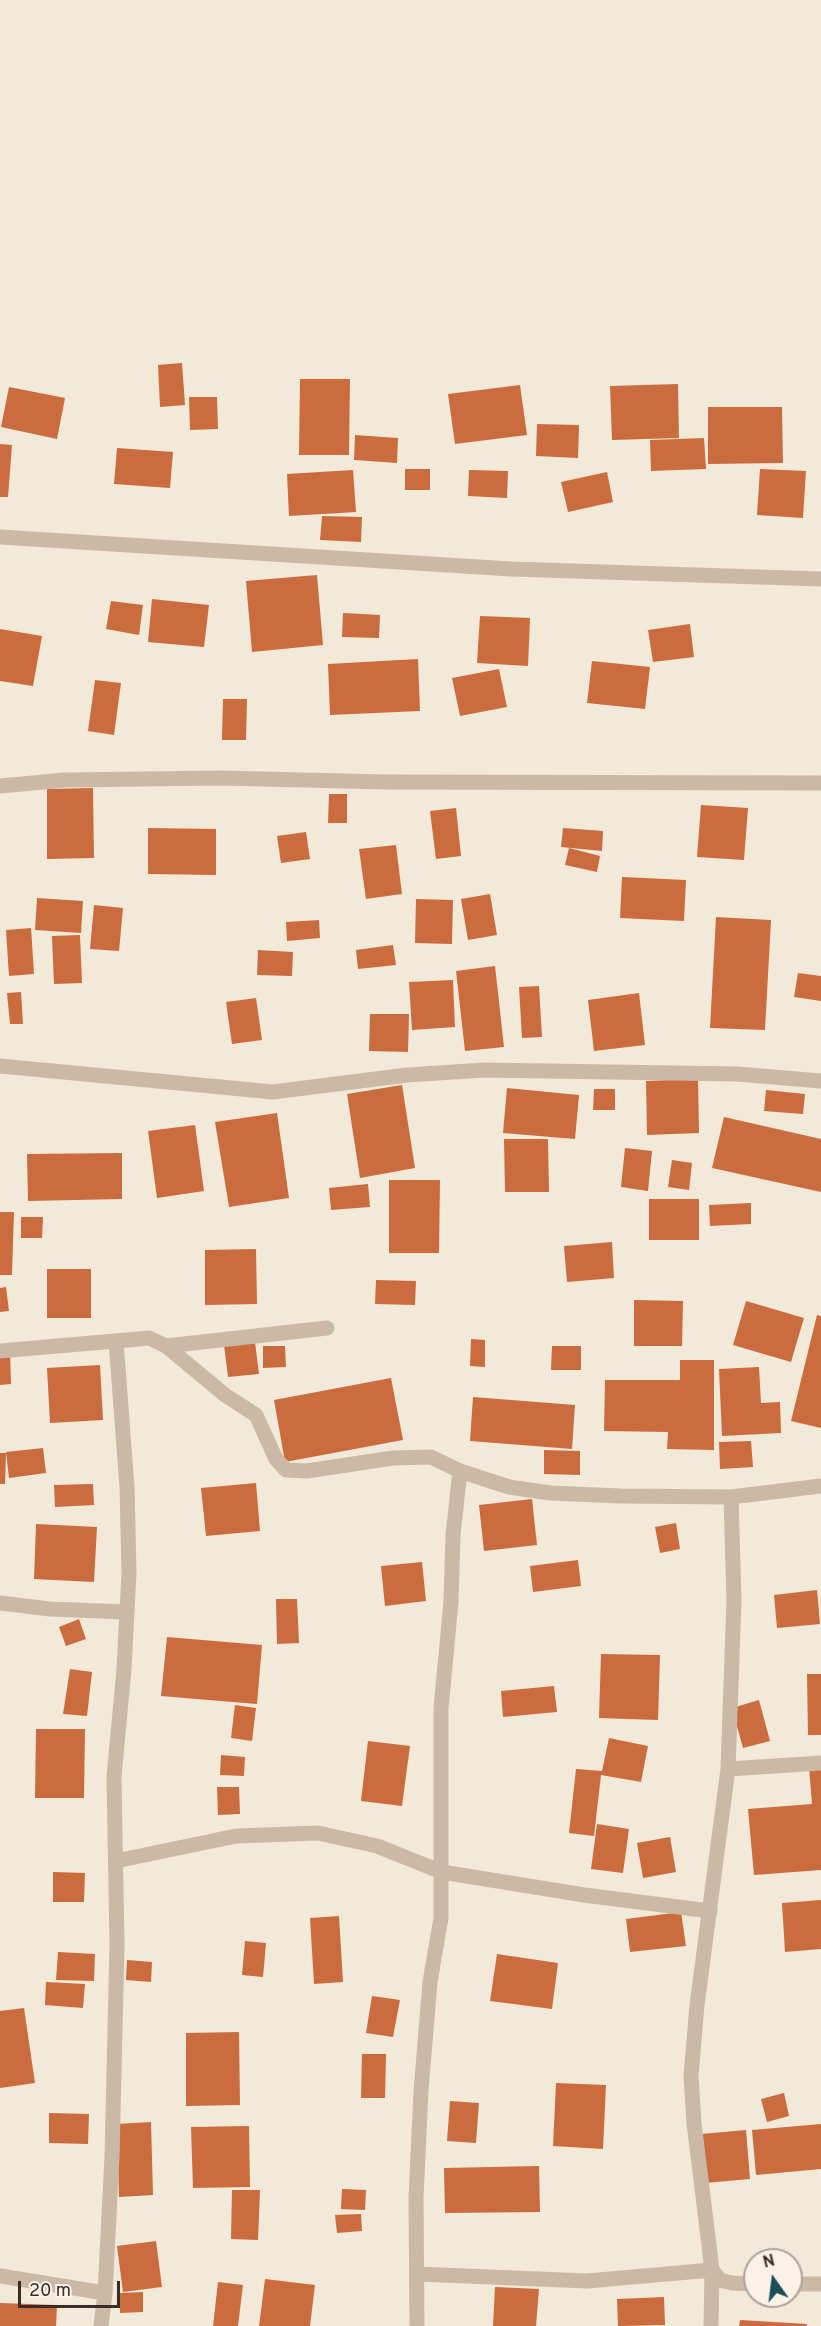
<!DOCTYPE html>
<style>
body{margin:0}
#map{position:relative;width:821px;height:2326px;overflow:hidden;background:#f2e9d9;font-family:Overpass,sans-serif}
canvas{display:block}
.north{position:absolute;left:743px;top:2248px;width:60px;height:60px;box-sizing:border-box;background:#faf2e6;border:2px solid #aca399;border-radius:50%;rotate:346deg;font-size:16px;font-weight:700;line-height:24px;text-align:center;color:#362d26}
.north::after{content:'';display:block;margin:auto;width:21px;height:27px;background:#1a5059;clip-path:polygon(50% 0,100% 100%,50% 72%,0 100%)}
.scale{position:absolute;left:18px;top:2281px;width:102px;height:27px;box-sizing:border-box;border:3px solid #362d26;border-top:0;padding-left:8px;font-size:18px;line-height:21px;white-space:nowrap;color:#362d26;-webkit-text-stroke:4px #faf2e6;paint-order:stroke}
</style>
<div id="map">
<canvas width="821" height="2326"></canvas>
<div class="north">N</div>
<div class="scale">20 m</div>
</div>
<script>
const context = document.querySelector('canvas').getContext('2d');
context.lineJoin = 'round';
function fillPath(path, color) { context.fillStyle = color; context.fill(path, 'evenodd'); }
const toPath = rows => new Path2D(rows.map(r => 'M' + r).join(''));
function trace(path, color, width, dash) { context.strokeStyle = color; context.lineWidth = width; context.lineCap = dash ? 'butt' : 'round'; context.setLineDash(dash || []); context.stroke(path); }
fillPath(toPath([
 [182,363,185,405,160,407,158,365],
 [300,379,350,379,349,455,299,455],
 [678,384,679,438,612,440,610,386],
 [520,385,527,435,455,444,448,394],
 [9,387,65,398,57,439,1,427],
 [189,397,217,397,218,429,190,430],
 [708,407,782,407,783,463,708,464],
 [537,424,579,425,578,458,536,456],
 [355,435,398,438,397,463,354,460],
 [704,438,706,469,651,471,650,440],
 [0,444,12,445,8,497,0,497],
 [117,448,173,452,170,488,114,484],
 [405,469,430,469,430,490,405,490],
 [760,469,806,471,803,518,757,515],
 [353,470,356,512,289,516,287,474],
 [469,470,508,471,507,498,468,496],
 [607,472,613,502,568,512,561,482],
 [322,516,362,517,361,542,320,540],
 [317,575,323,645,252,652,246,581],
 [152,599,209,605,204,647,148,642],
 [111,601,143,605,139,635,106,629],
 [343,613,380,615,379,638,342,637],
 [480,616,530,618,528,666,477,663],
 [690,624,694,657,653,662,648,630],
 [0,629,42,636,33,686,0,681],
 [418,659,420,711,330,715,328,664],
 [592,661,650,667,645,709,587,703],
 [499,669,507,707,460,716,452,678],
 [95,680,121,683,114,735,88,731],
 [223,699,247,699,246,740,222,740],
 [93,788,94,858,47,859,47,789],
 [329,794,347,794,347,823,328,823],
 [701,805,748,808,744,860,697,857],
 [456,808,461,856,436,859,430,811],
 [148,828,216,829,216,875,148,874],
 [563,828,603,831,602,851,561,847],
 [306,832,310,859,281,863,277,836],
 [396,845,402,894,366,899,359,849],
 [569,848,600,856,597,872,565,865],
 [622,877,686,880,684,921,620,918],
 [490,894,497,935,468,940,461,899],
 [37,898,83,901,81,933,35,930],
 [416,899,453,900,452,944,415,943],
 [94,905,123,908,119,951,90,949],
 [716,917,771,920,765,1030,710,1028],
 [319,920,320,938,287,941,286,922],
 [31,928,34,974,9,976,6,930],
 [80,935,82,983,54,984,52,936],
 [393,945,396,965,358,969,356,950],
 [258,950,293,952,292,976,257,975],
 [495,966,504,1047,465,1051,456,971],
 [798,973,821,976,821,1001,794,997],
 [453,980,455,1027,412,1030,409,982],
 [539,986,542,1037,522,1038,519,987],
 [21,992,23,1024,10,1024,7,993],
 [639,993,645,1045,594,1051,588,1000],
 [256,998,262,1040,232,1044,226,1002],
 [370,1014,409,1014,408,1052,369,1051],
 [698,1079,699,1133,647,1135,646,1081],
 [402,1085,415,1168,360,1178,347,1094],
 [507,1088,579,1095,575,1139,503,1133],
 [594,1089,615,1089,615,1110,593,1110],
 [766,1090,805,1094,803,1114,764,1111],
 [277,1113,289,1198,229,1207,215,1122],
 [724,1117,821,1139,821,1192,712,1168],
 [195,1125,204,1191,157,1198,148,1131],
 [504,1139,548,1139,549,1192,505,1192],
 [625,1148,652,1151,648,1191,621,1187],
 [122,1153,122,1199,28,1201,27,1154],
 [672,1160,692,1163,689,1190,668,1187],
 [389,1180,440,1180,439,1253,389,1253],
 [368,1184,370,1207,331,1210,329,1188],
 [649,1199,699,1199,699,1240,649,1240],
 [751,1203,751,1224,710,1226,709,1205],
 [0,1212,14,1212,12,1275,0,1275],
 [21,1217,43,1217,42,1238,21,1238],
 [612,1242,614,1278,567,1282,564,1246],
 [256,1249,257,1304,205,1305,205,1250],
 [47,1269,91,1269,91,1318,47,1318],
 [376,1280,416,1281,415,1305,375,1304],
 [6,1287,9,1311,0,1312,0,1288],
 [634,1300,683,1301,682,1346,634,1346],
 [746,1301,804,1318,791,1362,733,1345],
 [817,1315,821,1316,821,1428,791,1421],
 [471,1339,485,1340,485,1367,470,1366],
 [255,1342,259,1374,228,1377,224,1345],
 [263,1346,285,1346,286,1367,263,1368],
 [552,1346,581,1346,581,1370,551,1370],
 [0,1350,10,1350,11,1384,0,1385],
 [680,1360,714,1360,714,1450,667,1449,668,1432,604,1431,605,1380,680,1380],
 [100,1365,103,1420,50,1423,47,1368],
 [759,1367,761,1403,780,1402,781,1433,722,1436,719,1369],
 [391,1378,403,1440,285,1462,274,1400],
 [473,1397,575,1405,572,1449,470,1441],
 [751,1441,753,1467,720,1469,719,1442],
 [43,1448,46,1473,9,1478,6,1452],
 [544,1450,580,1451,580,1475,544,1474],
 [0,1453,6,1453,5,1484,0,1484],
 [256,1483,260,1531,206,1536,201,1488],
 [93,1484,94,1505,55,1507,54,1485],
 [532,1499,537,1545,484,1551,479,1505],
 [676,1523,680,1549,660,1553,655,1527],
 [36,1524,97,1527,94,1582,34,1579],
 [578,1560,581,1586,533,1592,530,1566],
 [422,1562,426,1601,385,1606,381,1566],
 [817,1590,820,1624,777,1628,774,1595],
 [276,1599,297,1599,299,1643,277,1644],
 [79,1619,86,1639,66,1646,59,1627],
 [167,1637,262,1645,257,1704,161,1696],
 [601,1654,660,1655,658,1720,599,1718],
 [70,1669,92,1672,87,1716,63,1714],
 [807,1674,821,1674,821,1735,808,1735],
 [554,1686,557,1712,503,1717,501,1691],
 [759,1700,770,1741,743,1748,732,1708],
 [235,1705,256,1708,252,1741,231,1738],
 [36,1729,85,1729,84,1798,35,1798],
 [609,1738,648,1746,641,1782,601,1775,594,1836,569,1833,576,1769,602,1771],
 [368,1741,410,1746,402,1806,361,1801],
 [221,1755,245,1757,244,1776,220,1775],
 [821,1766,821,1870,754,1875,748,1809,812,1804,809,1767],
 [217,1787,239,1787,240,1814,218,1815],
 [597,1824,629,1829,623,1873,591,1869],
 [670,1837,676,1872,643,1878,637,1843],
 [53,1872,85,1873,84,1902,53,1902],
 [821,1900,821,1949,785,1952,782,1903],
 [681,1912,686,1946,630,1952,626,1919],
 [339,1916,343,1982,314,1984,310,1918],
 [245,1941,266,1943,263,1977,242,1975],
 [58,1952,95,1954,94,1981,56,1980],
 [497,1954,558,1963,552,2009,490,2001],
 [127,1960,152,1962,151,1982,126,1980],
 [46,1982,85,1984,83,2008,45,2005],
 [372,1996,400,2000,393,2037,366,2033],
 [24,2008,35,2083,0,2088,0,2011],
 [239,2032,240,2105,186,2106,186,2033],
 [362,2054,386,2054,385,2098,361,2098],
 [556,2083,606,2085,603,2149,553,2146],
 [784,2093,789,2116,767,2122,761,2099],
 [450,2101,479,2103,476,2143,447,2141],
 [49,2113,89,2114,88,2144,49,2143],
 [151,2122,153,2195,119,2197,117,2124],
 [821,2124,821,2169,756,2175,752,2130],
 [249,2126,250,2187,193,2188,191,2127],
 [746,2130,750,2179,705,2183,701,2134],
 [539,2166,540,2212,445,2213,444,2168],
 [342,2189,366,2190,365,2210,341,2209],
 [232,2190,260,2190,258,2240,231,2239],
 [361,2214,362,2231,337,2233,335,2215],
 [156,2241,162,2287,123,2292,117,2246],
 [265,2279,315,2285,310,2326,259,2326],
 [218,2282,243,2285,238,2326,213,2326],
 [495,2287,539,2289,536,2326,493,2326],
 [143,2292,143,2312,120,2313,120,2293],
 [664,2297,665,2325,618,2326,617,2299],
 [0,2303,57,2305,56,2326,0,2326],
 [740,2320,807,2324,807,2326,739,2326]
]), '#cb6c3f');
trace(toPath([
 [0,537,511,569,821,579],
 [0,786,65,780,221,778,385,782,821,783],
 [0,1066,273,1092,407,1075,484,1070,737,1074,821,1081],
 [166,1346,327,1328],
 [0,1351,149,1338,166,1346,225,1395,256,1415,276,1459,286,1470,307,1471,393,1458,431,1457,460,1471,509,1487,550,1493,621,1496,731,1497,821,1486],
 [731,1497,734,1600,728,1769,697,2005,691,2076,694,2123,712,2270,720,2280,732,2283,755,2284],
 [0,1603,50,1609,126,1612],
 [728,1769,821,1763],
 [116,1861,236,1836,318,1833,377,1846,442,1872,584,1895,710,1911],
 [417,2274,587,2281,712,2270,711,2326],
 [0,2276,105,2293],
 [791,2284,821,2284],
 [101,2326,105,2293,112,2157,117,1945,114,1777,124,1669,129,1573,127,1487,116,1341],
 [417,2326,416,2198,421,2091,430,1982,441,1918,441,1708,451,1602,453,1535,460,1471]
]), '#cbb9a5', 15);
</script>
